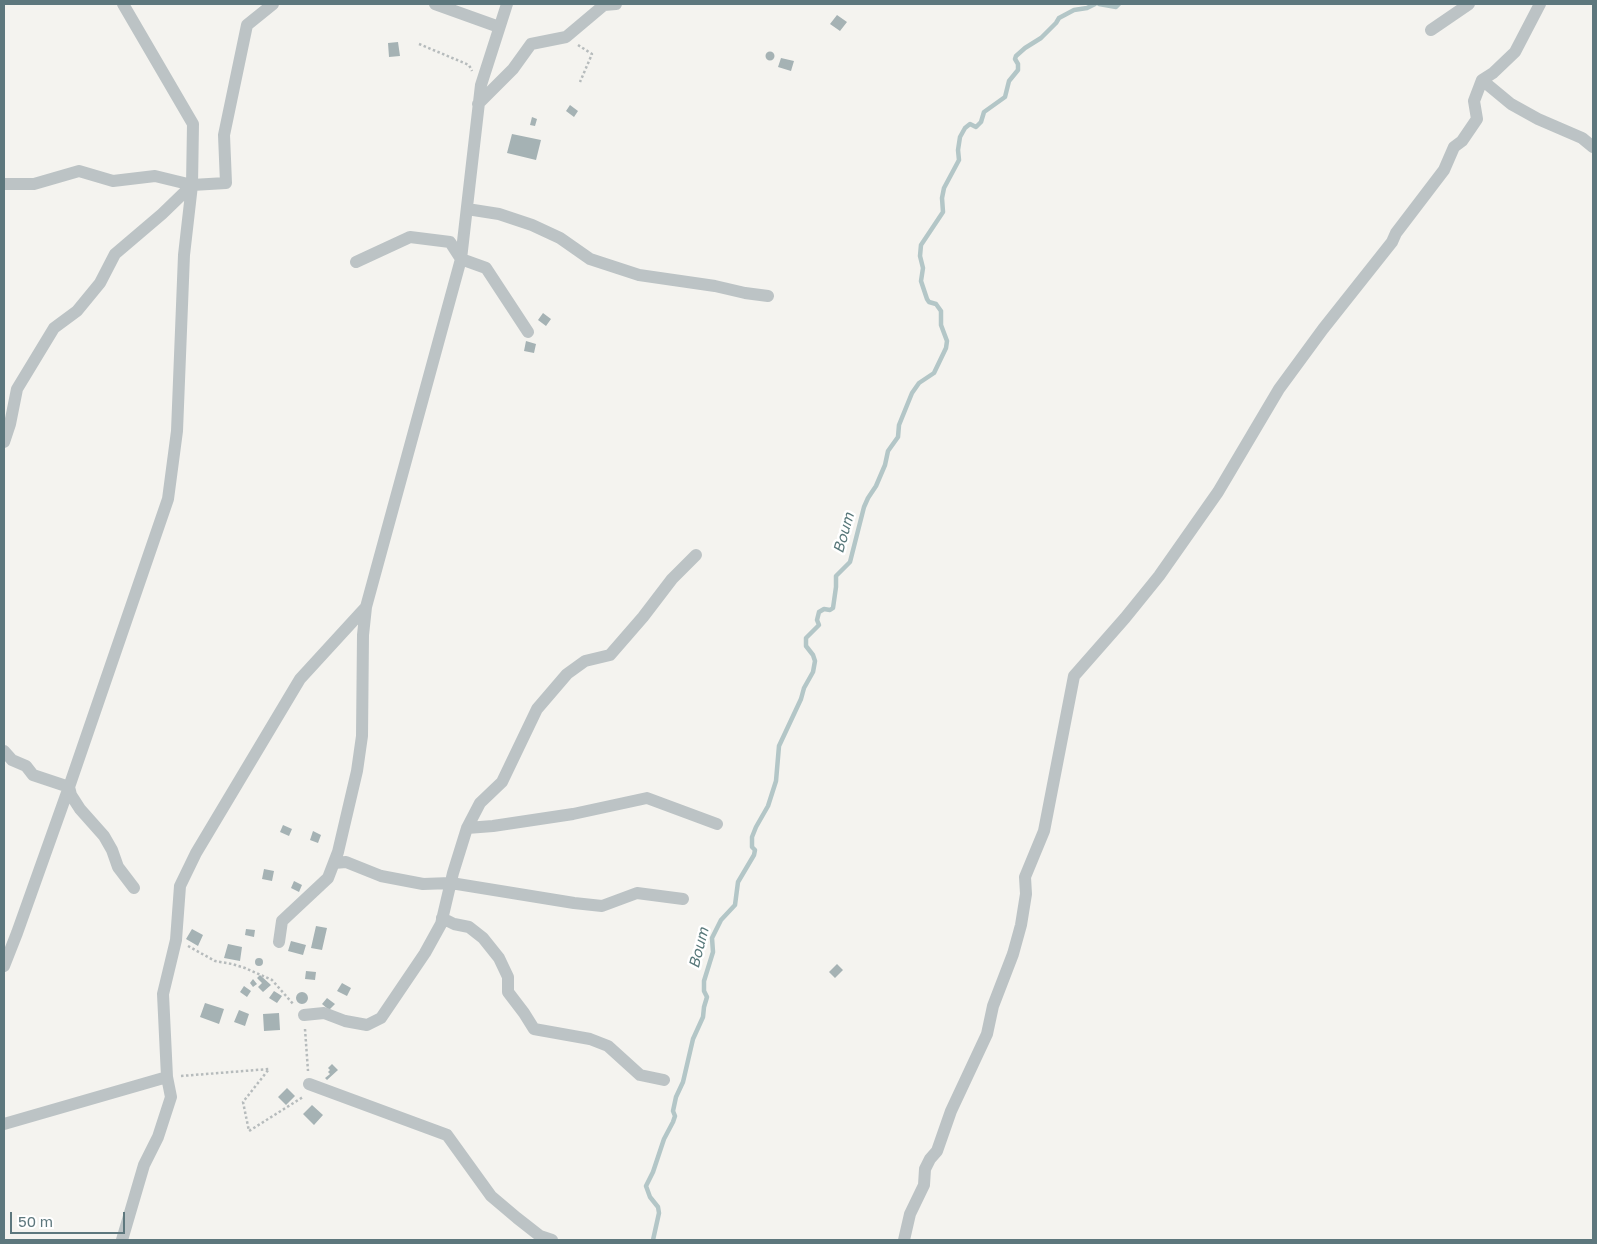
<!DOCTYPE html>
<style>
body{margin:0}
#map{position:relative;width:1597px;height:1244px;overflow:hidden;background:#f4f3ef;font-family:"Golos Text",sans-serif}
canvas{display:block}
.frame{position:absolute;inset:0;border:5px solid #5d777d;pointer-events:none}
.scale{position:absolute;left:10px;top:1212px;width:115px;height:22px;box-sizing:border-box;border:2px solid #5d777d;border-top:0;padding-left:6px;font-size:15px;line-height:18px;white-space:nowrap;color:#5d777d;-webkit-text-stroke:4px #fff;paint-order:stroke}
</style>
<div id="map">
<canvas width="1597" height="1244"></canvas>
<div class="frame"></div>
<div class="scale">50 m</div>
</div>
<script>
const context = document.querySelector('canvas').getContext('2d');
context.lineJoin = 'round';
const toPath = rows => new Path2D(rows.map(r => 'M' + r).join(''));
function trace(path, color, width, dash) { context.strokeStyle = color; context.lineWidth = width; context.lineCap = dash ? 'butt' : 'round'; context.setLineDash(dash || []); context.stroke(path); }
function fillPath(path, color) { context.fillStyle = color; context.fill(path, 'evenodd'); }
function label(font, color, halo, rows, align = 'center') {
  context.font = font + ' "Golos Text",sans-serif'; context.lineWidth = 5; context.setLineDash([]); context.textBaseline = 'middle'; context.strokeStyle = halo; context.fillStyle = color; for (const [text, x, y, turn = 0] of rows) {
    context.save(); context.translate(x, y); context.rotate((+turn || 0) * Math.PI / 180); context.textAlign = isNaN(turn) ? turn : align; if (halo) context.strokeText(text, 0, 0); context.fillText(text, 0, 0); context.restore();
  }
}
trace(toPath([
 [1099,4,1116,7,1119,4],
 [653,1240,659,1213,658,1207,650,1197,646,1186,653,1172,664,1139,673,1122,675,1116,673,1111,676,1097,683,1082,693,1039,703,1017,704,1007,707,997,704,991,704,981,713,952,712,938,721,920,735,905,738,882,754,855,755,850,752,847,752,837,756,827,768,806,776,781,779,746,801,699,804,688,813,672,815,661,813,655,806,646,806,638,819,625,817,620,819,612,824,609,830,610,833,608,836,587,836,576,850,562,864,507,868,498,876,486,885,465,888,451,898,437,899,425,912,393,919,383,934,373,946,348,947,341,941,325,941,311,936,304,929,302,927,299,921,281,923,268,920,256,921,245,943,212,942,198,944,188,959,160,958,150,960,137,965,128,970,124,976,127,981,122,984,112,1005,97,1009,81,1018,70,1018,64,1015,59,1016,56,1025,48,1041,38,1056,23,1059,18,1074,10,1087,8,1095,4]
]), '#b3c6c7', 4.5);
fillPath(toPath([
 [837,15,847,22,840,31,830,24],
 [398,42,400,56,389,57,388,43],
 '765.5 56a4.5 4.5 0 1 1 9 0a4.5 4.5 0 1 1-9 0Z',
 [781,58,794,61,791,71,778,67],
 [570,105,578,111,574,117,566,111],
 [532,117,537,119,535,126,530,125],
 [512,134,541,140,536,160,507,153],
 [543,313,551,319,546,326,538,320],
 [526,341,536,344,534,353,524,351],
 [283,825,292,829,289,836,280,832],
 [313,831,321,835,318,843,310,840],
 [264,869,274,871,272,881,262,879],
 [294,881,302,885,299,892,291,888],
 [316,926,327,928,322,950,311,948],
 [192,929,203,935,198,946,186,939],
 [246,929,255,930,254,937,245,935],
 [291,941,306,945,303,955,288,951],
 [228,944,242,947,240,961,224,958],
 '255 962a4 4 0 1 1 8 0a4 4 0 1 1-8 0Z',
 [837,964,843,970,835,978,829,972],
 [306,971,316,972,315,980,305,979],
 [260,975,271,985,263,992,258,987,262,983,257,978],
 [253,979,257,984,253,987,250,983],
 [342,983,351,988,347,996,337,991],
 [244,986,251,991,247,997,240,992],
 [274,991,282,996,277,1003,269,998],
 '296 998a6 6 0 1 1 12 0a6 6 0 1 1-12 0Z',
 [327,998,335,1004,329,1010,322,1004],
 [205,1003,224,1009,219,1024,200,1017],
 [239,1010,249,1014,245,1026,234,1022],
 [279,1013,280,1030,264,1031,263,1014],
 [332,1064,338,1070,327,1080,325,1078,330,1074,328,1072,330,1070,328,1068],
 [287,1088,295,1096,286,1105,278,1097],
 [312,1105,323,1115,314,1125,303,1114]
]), '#a5b2b4');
trace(toPath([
 [419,44,469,65,472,71],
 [578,45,592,54,580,82],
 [188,946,215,961,232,964,245,968,272,980,294,1005],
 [305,1029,308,1071],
 [181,1076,269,1069,243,1102,249,1131,303,1097]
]), '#b6bbbc', 2.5, [2.5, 2.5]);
trace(toPath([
 [123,4,193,124,192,185,226,183,224,135,247,25,273,4],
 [435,4,499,27],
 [1431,30,1469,4],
 [1482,80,1511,104,1538,119,1582,138,1593,147],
 [478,104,513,69,531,44,566,37,604,5,616,4],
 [4,184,34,184,79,171,113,181,155,176,192,185],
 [467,209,499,214,532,225,560,238,590,259,639,275,715,286,745,293,768,296],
 [356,262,410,237,450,242,461,259,486,268,528,332],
 [4,442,10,424,17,389,54,328,77,311,100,283,115,254,162,214,192,185,184,255,177,431,168,499,69,787,17,933,4,966],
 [4,751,12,760,26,766,33,775,69,787,71,795,80,809,104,836,112,850,118,867,134,888],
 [467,828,493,826,573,814,647,798,717,824],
 [334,863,346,862,381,876,423,884,451,883,574,903,602,906,637,893,683,899],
 [442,918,454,924,469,927,483,938,499,958,508,977,508,992,524,1013,534,1029,590,1039,608,1046,640,1075,664,1080],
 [279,942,282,921,328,878,338,852,357,771,362,736,363,635,366,607],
 [304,1015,324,1013,345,1021,367,1025,381,1018,425,953,441,924,453,873,467,828,480,803,502,782,537,709,567,674,585,661,610,655,643,617,672,579,696,555],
 [309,1084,447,1135,491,1196,517,1218,540,1236,552,1240],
 [4,1124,167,1077],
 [122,1240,144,1165,158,1137,171,1097,167,1077,163,994,176,940,180,886,196,853,300,679,366,607,461,259,481,85,507,4],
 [904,1240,910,1214,924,1185,925,1169,930,1159,937,1151,951,1111,987,1034,993,1006,1013,954,1021,925,1026,894,1025,877,1044,831,1074,676,1125,618,1159,576,1218,492,1279,389,1323,329,1392,242,1396,233,1444,170,1454,147,1462,141,1477,119,1474,101,1482,80,1493,73,1515,52,1540,4]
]), '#bcc3c5', 12);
label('italic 15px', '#58787a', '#fff', [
 ["Boum",844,533,-74],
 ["Boum",699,948,-76]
]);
</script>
